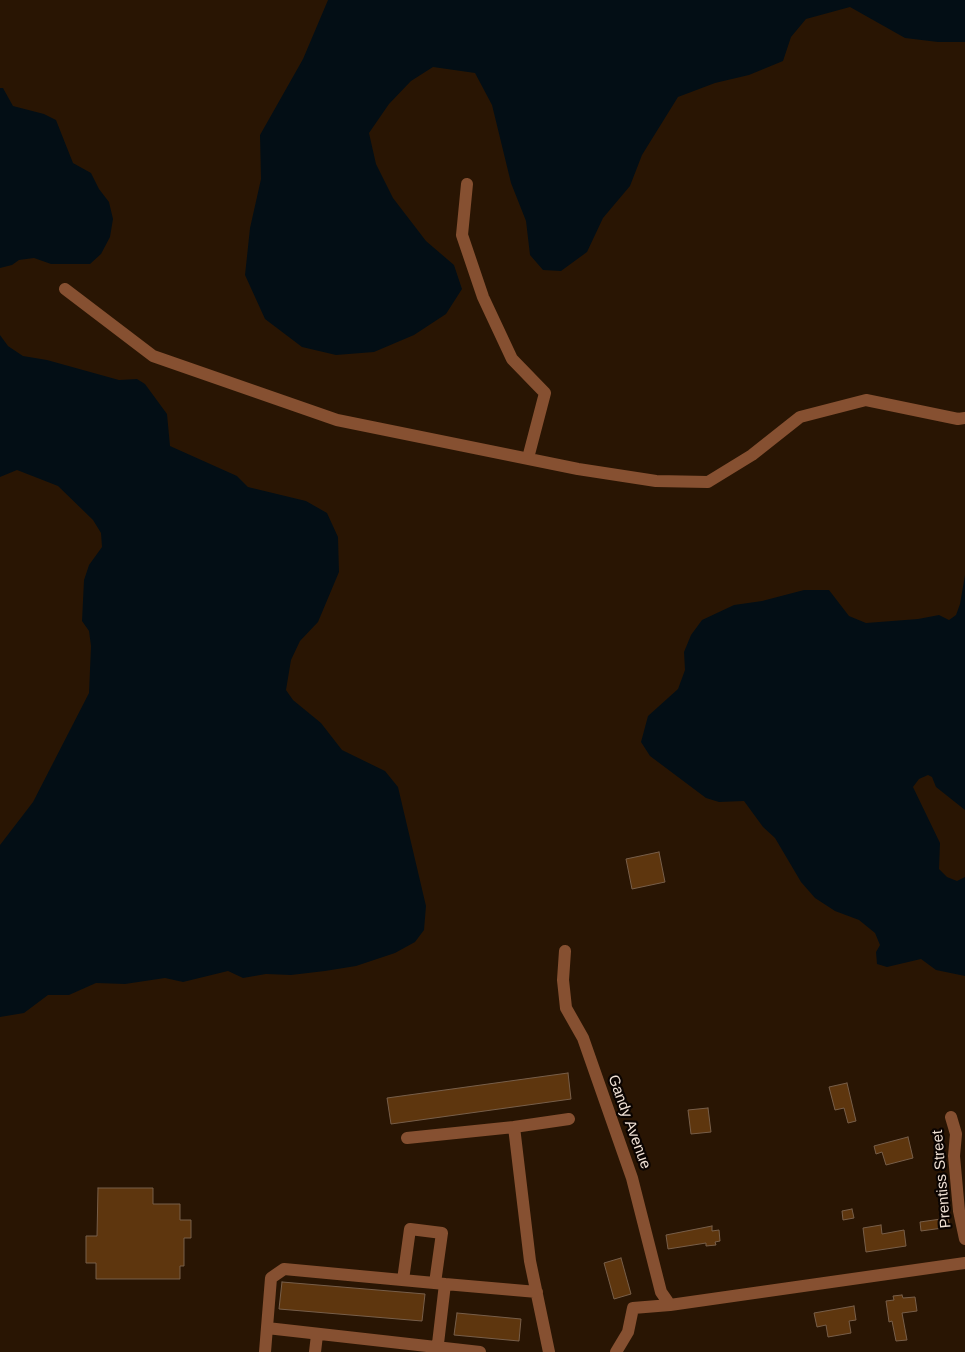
<!DOCTYPE html>
<style>
body{margin:0}
canvas{display:block;background:#291503}
</style>
<canvas width="965" height="1352"></canvas>
<script>
const context = document.querySelector('canvas').getContext('2d');
context.lineJoin = 'round';
function fillPath(path, color) { context.fillStyle = color; context.fill(path, 'evenodd'); }
const toPath = rows => new Path2D(rows.map(r => 'M' + r).join(''));
function trace(path, color, width, dash) { context.strokeStyle = color; context.lineWidth = width; context.lineCap = dash ? 'butt' : 'round'; context.setLineDash(dash || []); context.stroke(path); }
function label(font, color, halo, rows, align = 'center') {
  context.font = font + ' Helvetica,sans-serif'; context.lineWidth = 4.5; context.setLineDash([]); context.textBaseline = 'middle'; context.strokeStyle = halo; context.fillStyle = color; for (const [text, x, y, turn = 0] of rows) {
    context.save(); context.translate(x, y); context.rotate((+turn || 0) * Math.PI / 180); context.textAlign = isNaN(turn) ? turn : align; if (halo) context.strokeText(text, 0, 0); context.fillText(text, 0, 0); context.restore();
  }
}
fillPath(toPath([
 [328,0,965,0,965,42,938,42,905,38,850,7,806,19,791,37,783,61,749,75,715,83,678,97,642,155,630,186,603,218,587,252,561,271,543,270,530,255,526,221,511,183,492,105,475,73,433,67,411,81,389,104,369,133,376,164,393,198,426,241,454,265,462,289,446,314,414,335,374,352,336,355,302,347,265,319,245,275,250,228,261,179,260,135,303,59],
 [0,88,3,88,13,106,44,114,56,120,73,163,91,173,99,189,109,202,113,219,110,237,101,254,90,264,51,264,34,258,19,260,12,265,0,268],
 [0,335,8,346,23,356,47,360,119,380,137,379,145,384,167,414,170,446,237,476,248,487,306,501,327,513,338,537,339,572,318,622,300,641,291,660,286,690,293,700,321,723,342,750,385,771,398,787,426,906,424,930,415,942,395,953,356,966,325,971,291,975,266,974,243,978,228,971,183,982,165,978,125,984,96,983,69,995,48,995,24,1013,0,1017,0,845,33,802,89,693,91,646,89,631,82,621,84,580,89,565,102,547,101,533,93,520,58,486,17,470,0,477],
 [965,575,965,810,936,787,932,777,928,775,919,779,913,787,940,843,939,869,947,877,957,881,965,877,965,976,936,970,921,959,887,967,877,964,876,952,880,945,875,933,859,920,835,911,815,898,801,882,775,838,763,827,744,801,719,802,706,798,650,756,641,742,648,716,678,689,685,670,684,652,691,635,702,620,734,605,762,601,804,590,829,590,849,616,866,623,918,619,939,615,949,620,956,615,960,604]
]), '#030e15');
const building = toPath([
 [659,852,665,882,632,889,626,859,659,852],
 [568,1073,571,1099,391,1124,387,1098,568,1073],
 [847,1083,856,1121,848,1123,844,1108,835,1110,829,1087,847,1083],
 [708,1108,711,1132,691,1134,688,1110,708,1108],
 [908,1137,913,1158,886,1165,882,1152,876,1154,874,1146,908,1137],
 [98,1188,153,1188,153,1204,180,1204,180,1220,191,1220,191,1238,184,1238,184,1266,180,1266,180,1279,96,1279,96,1263,86,1263,86,1236,97,1236,98,1188],
 [852,1209,854,1218,843,1220,842,1211,852,1209],
 [948,1218,950,1227,921,1231,920,1222,948,1218],
 [881,1225,882,1234,904,1230,906,1246,866,1252,863,1228,881,1225],
 [712,1226,712,1231,719,1230,720,1241,715,1242,716,1245,706,1246,706,1243,668,1249,666,1235,712,1226],
 [621,1258,631,1294,614,1299,604,1263,621,1258],
 [282,1282,425,1294,422,1321,279,1309,282,1282],
 [902,1295,903,1298,915,1297,917,1311,902,1313,907,1340,896,1341,892,1321,889,1322,886,1301,894,1300,893,1296,902,1295],
 [854,1306,856,1320,849,1321,851,1333,828,1337,826,1325,817,1327,814,1313,854,1306],
 [457,1313,521,1319,519,1341,454,1335,457,1313]
]);
fillPath(building, '#5e360e');
trace(building, '#775e49', 1);
trace(toPath([
 [467,184,462,235,483,297,512,359,545,393,528,458],
 [65,289,153,356,337,420,578,469,656,481,708,482,752,455,800,417,866,400,958,419,965,418],
 [565,951,563,980,566,1008,583,1038,632,1178,661,1292,670,1305],
 [951,1117,956,1134,954,1156,959,1211,965,1239],
 [514,1127,569,1119],
 [407,1138,514,1127,530,1261,549,1352],
 [403,1280,410,1229,442,1233,435,1283],
 [267,1328,480,1352],
 [265,1352,271,1278,284,1269,445,1284],
 [315,1352,317,1335],
 [437,1352,445,1284,537,1292],
 [616,1352,628,1332,633,1308,670,1305,965,1263]
]), '#865031', 12);
label('15px', '#f0e1d5', '#0b0401', [
 ["Gandy Avenue",629,1122,70],
 ["Prentiss Street",942,1179,-95]
]);
</script>
